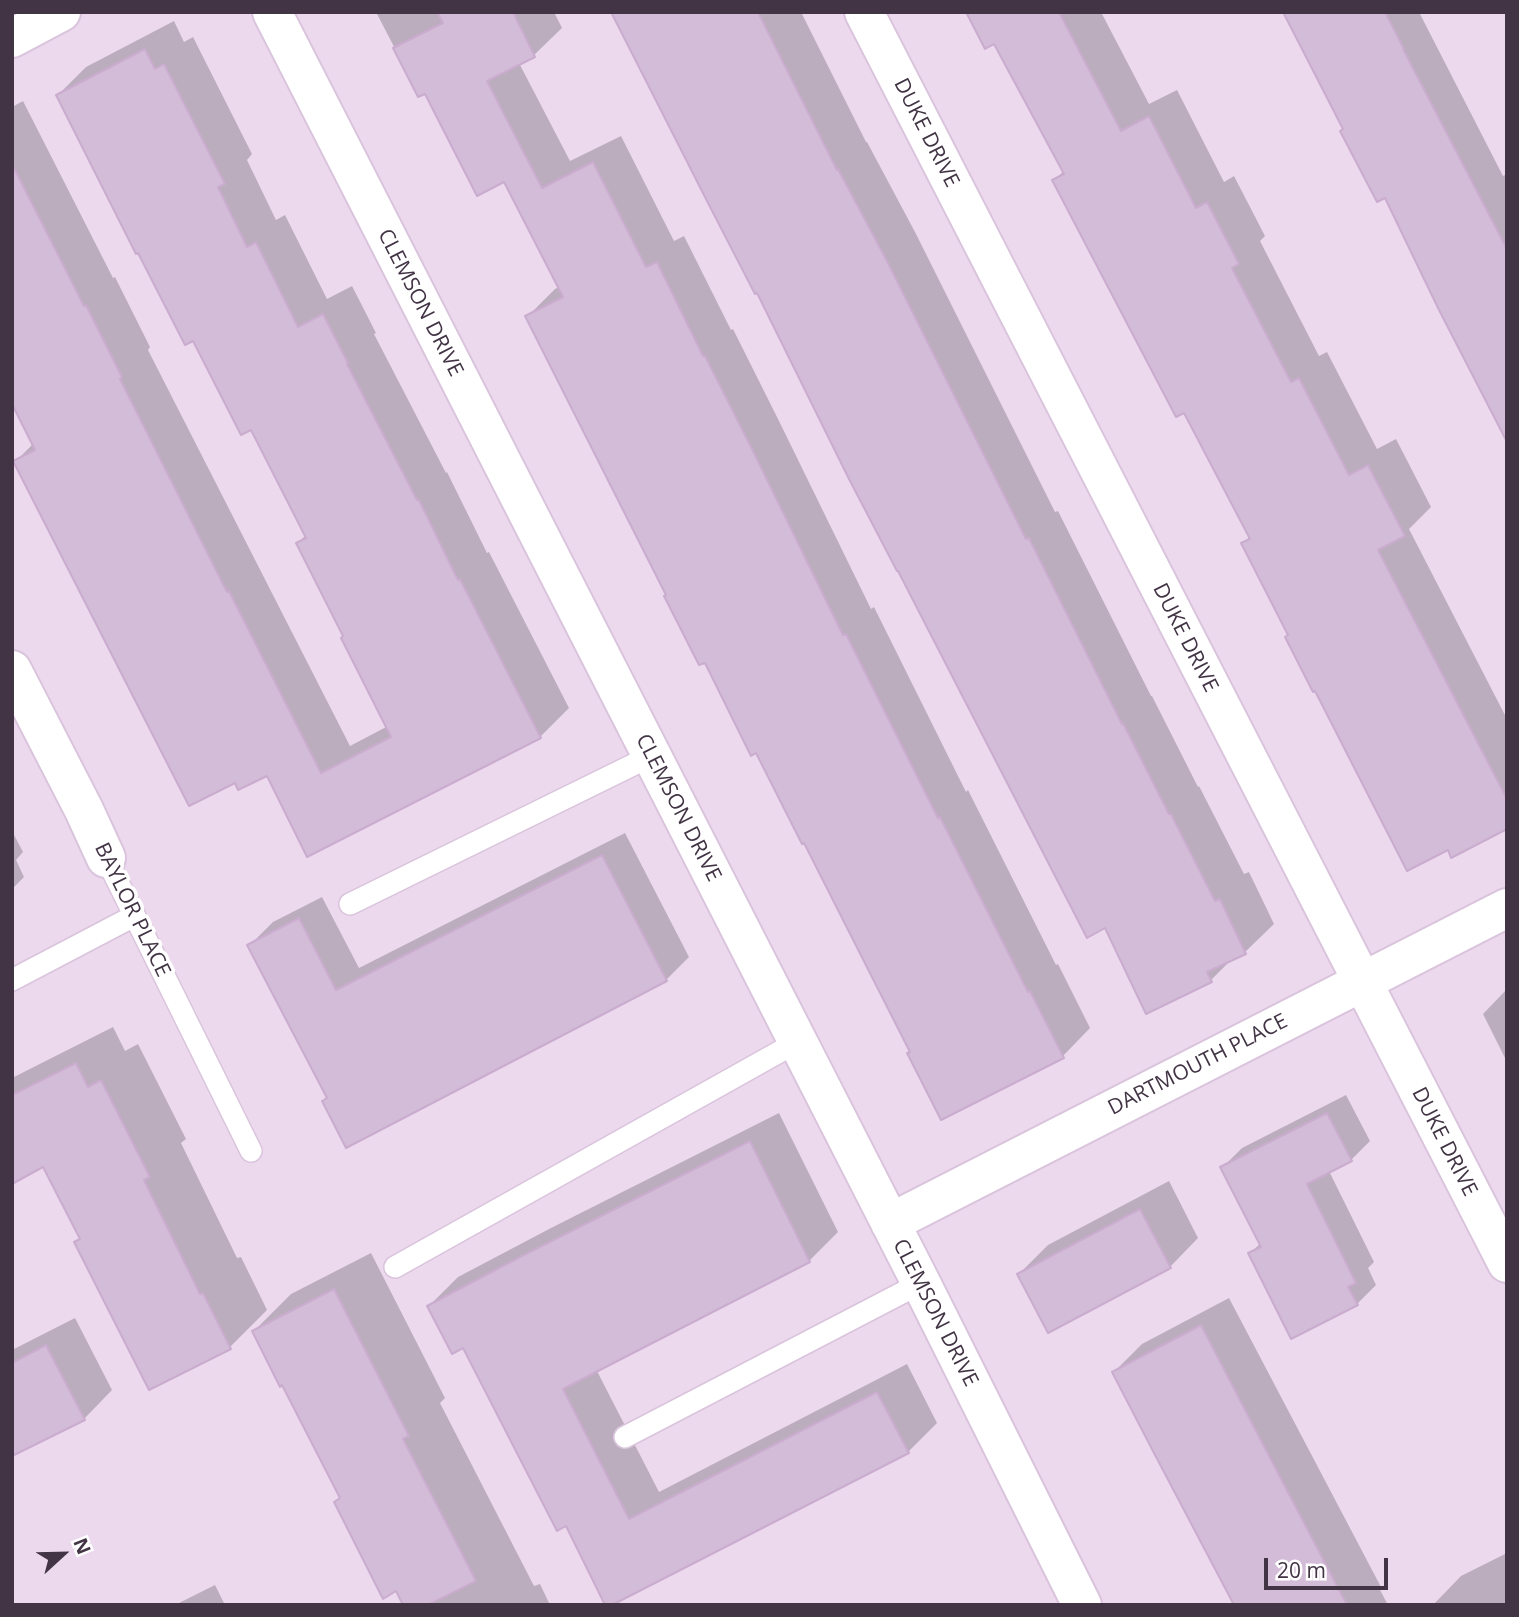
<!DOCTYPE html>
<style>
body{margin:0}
#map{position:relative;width:1519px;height:1617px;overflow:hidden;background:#f1e4f2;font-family:"Open Sans",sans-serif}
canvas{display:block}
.frame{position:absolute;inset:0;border:14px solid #423445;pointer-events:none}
.north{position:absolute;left:28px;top:1519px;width:70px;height:70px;-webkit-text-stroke:5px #fff;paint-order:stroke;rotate:68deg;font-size:19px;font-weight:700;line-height:28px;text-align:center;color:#423445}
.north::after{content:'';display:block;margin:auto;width:24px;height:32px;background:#423445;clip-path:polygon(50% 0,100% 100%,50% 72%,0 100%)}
.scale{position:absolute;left:1264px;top:1558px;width:124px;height:32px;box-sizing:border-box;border:4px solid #423445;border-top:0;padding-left:9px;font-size:21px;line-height:24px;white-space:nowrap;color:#423445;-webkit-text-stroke:5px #fff;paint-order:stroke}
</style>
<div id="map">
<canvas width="1519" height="1617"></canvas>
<div class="frame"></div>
<div class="north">N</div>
<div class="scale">20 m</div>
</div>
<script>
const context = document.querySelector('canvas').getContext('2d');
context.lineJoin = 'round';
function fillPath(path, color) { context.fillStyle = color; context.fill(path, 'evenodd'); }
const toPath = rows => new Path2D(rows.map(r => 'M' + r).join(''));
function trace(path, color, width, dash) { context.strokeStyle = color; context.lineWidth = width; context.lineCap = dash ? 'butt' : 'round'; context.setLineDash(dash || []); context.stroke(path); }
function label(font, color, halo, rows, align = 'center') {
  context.font = font + ' "Open Sans",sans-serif'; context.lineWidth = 7; context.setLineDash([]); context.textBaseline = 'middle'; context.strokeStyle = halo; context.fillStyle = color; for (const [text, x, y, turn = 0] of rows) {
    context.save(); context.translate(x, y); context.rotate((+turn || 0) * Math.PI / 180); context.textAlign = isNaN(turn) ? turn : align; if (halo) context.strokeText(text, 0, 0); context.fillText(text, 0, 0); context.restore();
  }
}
fillPath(toPath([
 [12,12,1507,12,1507,1605,12,1605]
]), '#ecd9ee');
fillPath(toPath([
 [376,12,554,12,562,28,534,55,519,63,570,161,621,136,674,241,684,236,731,330,733,329,779,421,871,609,874,607,966,792,968,790,1056,965,1058,964,1090,1028,1063,1056,911,1052,757,751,668,595,527,317,555,289,559,287,504,180,426,91,419,95],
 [613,12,801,12,866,142,867,142,915,232,1055,512,1058,511,1151,696,1152,696,1198,787,1199,786,1244,874,1249,872,1274,924,1245,952,1233,958,1211,980,1106,926,757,290],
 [968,12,1101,12,1149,104,1177,90,1224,182,1234,176,1265,236,1260,241,1319,356,1327,352,1377,449,1396,439,1431,507,1409,529,1507,719,1507,827,1448,848,1290,635,1243,544,1250,536,1185,410,1054,180,1064,171,995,42],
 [1285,12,1419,12,1503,176,1507,174,1507,434,1385,195,1345,129],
 [174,21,184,42,193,37,252,154,247,160,276,220,285,215,327,299,352,286,376,333,374,334,446,473,447,472,487,553,489,552,569,708,540,737,308,855,267,774,15,462,34,443,12,400,12,107,23,101,113,278,115,277,150,347,148,350,350,746,388,726,345,636,298,543,306,535,252,428,194,339,58,95,86,67],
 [12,831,23,852,16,860,24,877,12,889],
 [625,833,689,957,666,980,324,1101,328,1097,250,945,273,922,322,897,359,968],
 [1507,989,1507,1062,1483,1014],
 [113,1027,125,1051,138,1044,186,1139,181,1143,237,1258,241,1257,267,1310,230,1347,150,1388,76,1242,81,1238,44,1165,12,1182,12,1078],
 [1346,1095,1370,1141,1351,1160,1329,1171,1374,1262,1368,1268,1376,1285,1357,1304,1250,1253,1261,1243,1222,1168,1242,1148],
 [779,1113,838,1232,809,1261,597,1371,659,1492,907,1364,937,1423,908,1452,607,1605,567,1524,464,1346,429,1306,458,1277,551,1228],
 [1169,1181,1198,1238,1170,1267,1019,1274,1048,1245],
 [371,1253,445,1398,440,1403,534,1586,540,1584,550,1605,405,1605,336,1502,341,1497,254,1331,291,1294],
 [1229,1298,1381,1587,1379,1588,1388,1605,1236,1605,1114,1372,1142,1344],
 [75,1318,112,1390,84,1419,12,1455,12,1350],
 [1507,1553,1507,1605,1433,1605,1461,1576],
 [215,1585,225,1605,175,1605]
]), '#0003');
const building = toPath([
 [437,12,513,12,535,57,487,81,542,188,593,162,646,267,657,262,703,356,705,356,752,449,843,635,846,634,938,818,940,817,1028,992,1030,991,1064,1058,941,1120,907,1053,910,1052,804,843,802,844,756,753,751,756,705,663,699,665,664,596,666,595,525,316,563,297,504,182,477,196,425,94,418,97,393,48,443,23,437,12],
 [611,12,758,12,837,170,838,169,887,261,1026,539,1029,538,1122,724,1123,723,1169,814,1171,814,1215,901,1220,899,1246,954,1207,972,1212,982,1146,1014,1105,928,1087,938,898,571,897,571,849,479,757,293,755,294,707,201,611,12],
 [966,12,1059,12,1121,131,1149,116,1196,208,1207,202,1239,264,1232,268,1291,382,1299,378,1349,475,1368,465,1405,536,1378,550,1507,799,1507,829,1451,858,1448,850,1407,871,1315,691,1313,692,1285,637,1288,635,1241,543,1250,539,1184,413,1176,417,1052,180,1064,174,994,44,985,49,966,12],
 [1283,12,1385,12,1404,49,1403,49,1507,249,1507,442,1439,310,1385,198,1377,202,1340,131,1343,129,1283,12],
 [145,49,155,69,164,64,225,184,218,187,247,247,256,242,298,327,323,314,348,363,347,364,417,500,419,500,458,580,460,579,541,738,307,857,267,776,238,790,235,783,189,806,13,461,35,450,12,404,12,164,84,306,86,305,122,377,120,379,227,592,229,591,321,773,391,737,341,638,343,636,296,543,306,538,251,430,241,435,193,341,185,345,138,253,136,254,56,95,145,49],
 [602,855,667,981,346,1148,322,1101,327,1098,247,945,299,918,336,990,602,855],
 [76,1063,88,1087,101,1080,150,1177,144,1180,200,1294,203,1293,231,1349,149,1390,74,1242,80,1239,43,1167,12,1184,12,1095,76,1063],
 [1327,1113,1352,1161,1307,1184,1356,1283,1348,1287,1358,1305,1291,1339,1248,1253,1261,1247,1220,1167,1327,1113],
 [750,1141,810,1262,563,1389,629,1519,877,1392,909,1453,612,1605,605,1605,566,1526,557,1531,463,1348,452,1354,427,1306,520,1257,750,1141],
 [1140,1209,1171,1268,1048,1333,1017,1274,1140,1209],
 [334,1289,409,1436,403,1439,476,1581,428,1605,403,1605,396,1591,383,1599,334,1502,340,1498,282,1385,280,1387,252,1331,334,1289],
 [1201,1325,1255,1429,1347,1605,1234,1605,1154,1453,1112,1372,1201,1325],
 [46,1345,85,1420,12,1456,12,1363,46,1345]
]);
fillPath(building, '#d3bcd7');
trace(building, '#caaccf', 2);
const lane = toPath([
 [106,858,251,1151],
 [350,904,651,756],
 [12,980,134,916],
 [395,1267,797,1042],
 [625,1437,921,1283]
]);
const street = toPath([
 [272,12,921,1283,1082,1605],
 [864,12,1507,1263],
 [12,38,61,12],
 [12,670,84,810,106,858],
 [890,1223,1507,908]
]);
trace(lane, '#dac3dc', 24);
trace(street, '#dac3dc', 42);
trace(lane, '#fff', 21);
trace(street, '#fff', 38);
label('21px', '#423445', '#fff', [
 ["DUKE DRIVE",926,133,63],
 ["CLEMSON DRIVE",420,303,63],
 ["DUKE DRIVE",1185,638,63],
 ["CLEMSON DRIVE",678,808,63],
 ["BAYLOR PLACE",132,910,64],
 ["DARTMOUTH PLACE",1198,1065,-27],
 ["DUKE DRIVE",1444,1142,63],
 ["CLEMSON DRIVE",935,1313,63]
]);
</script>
